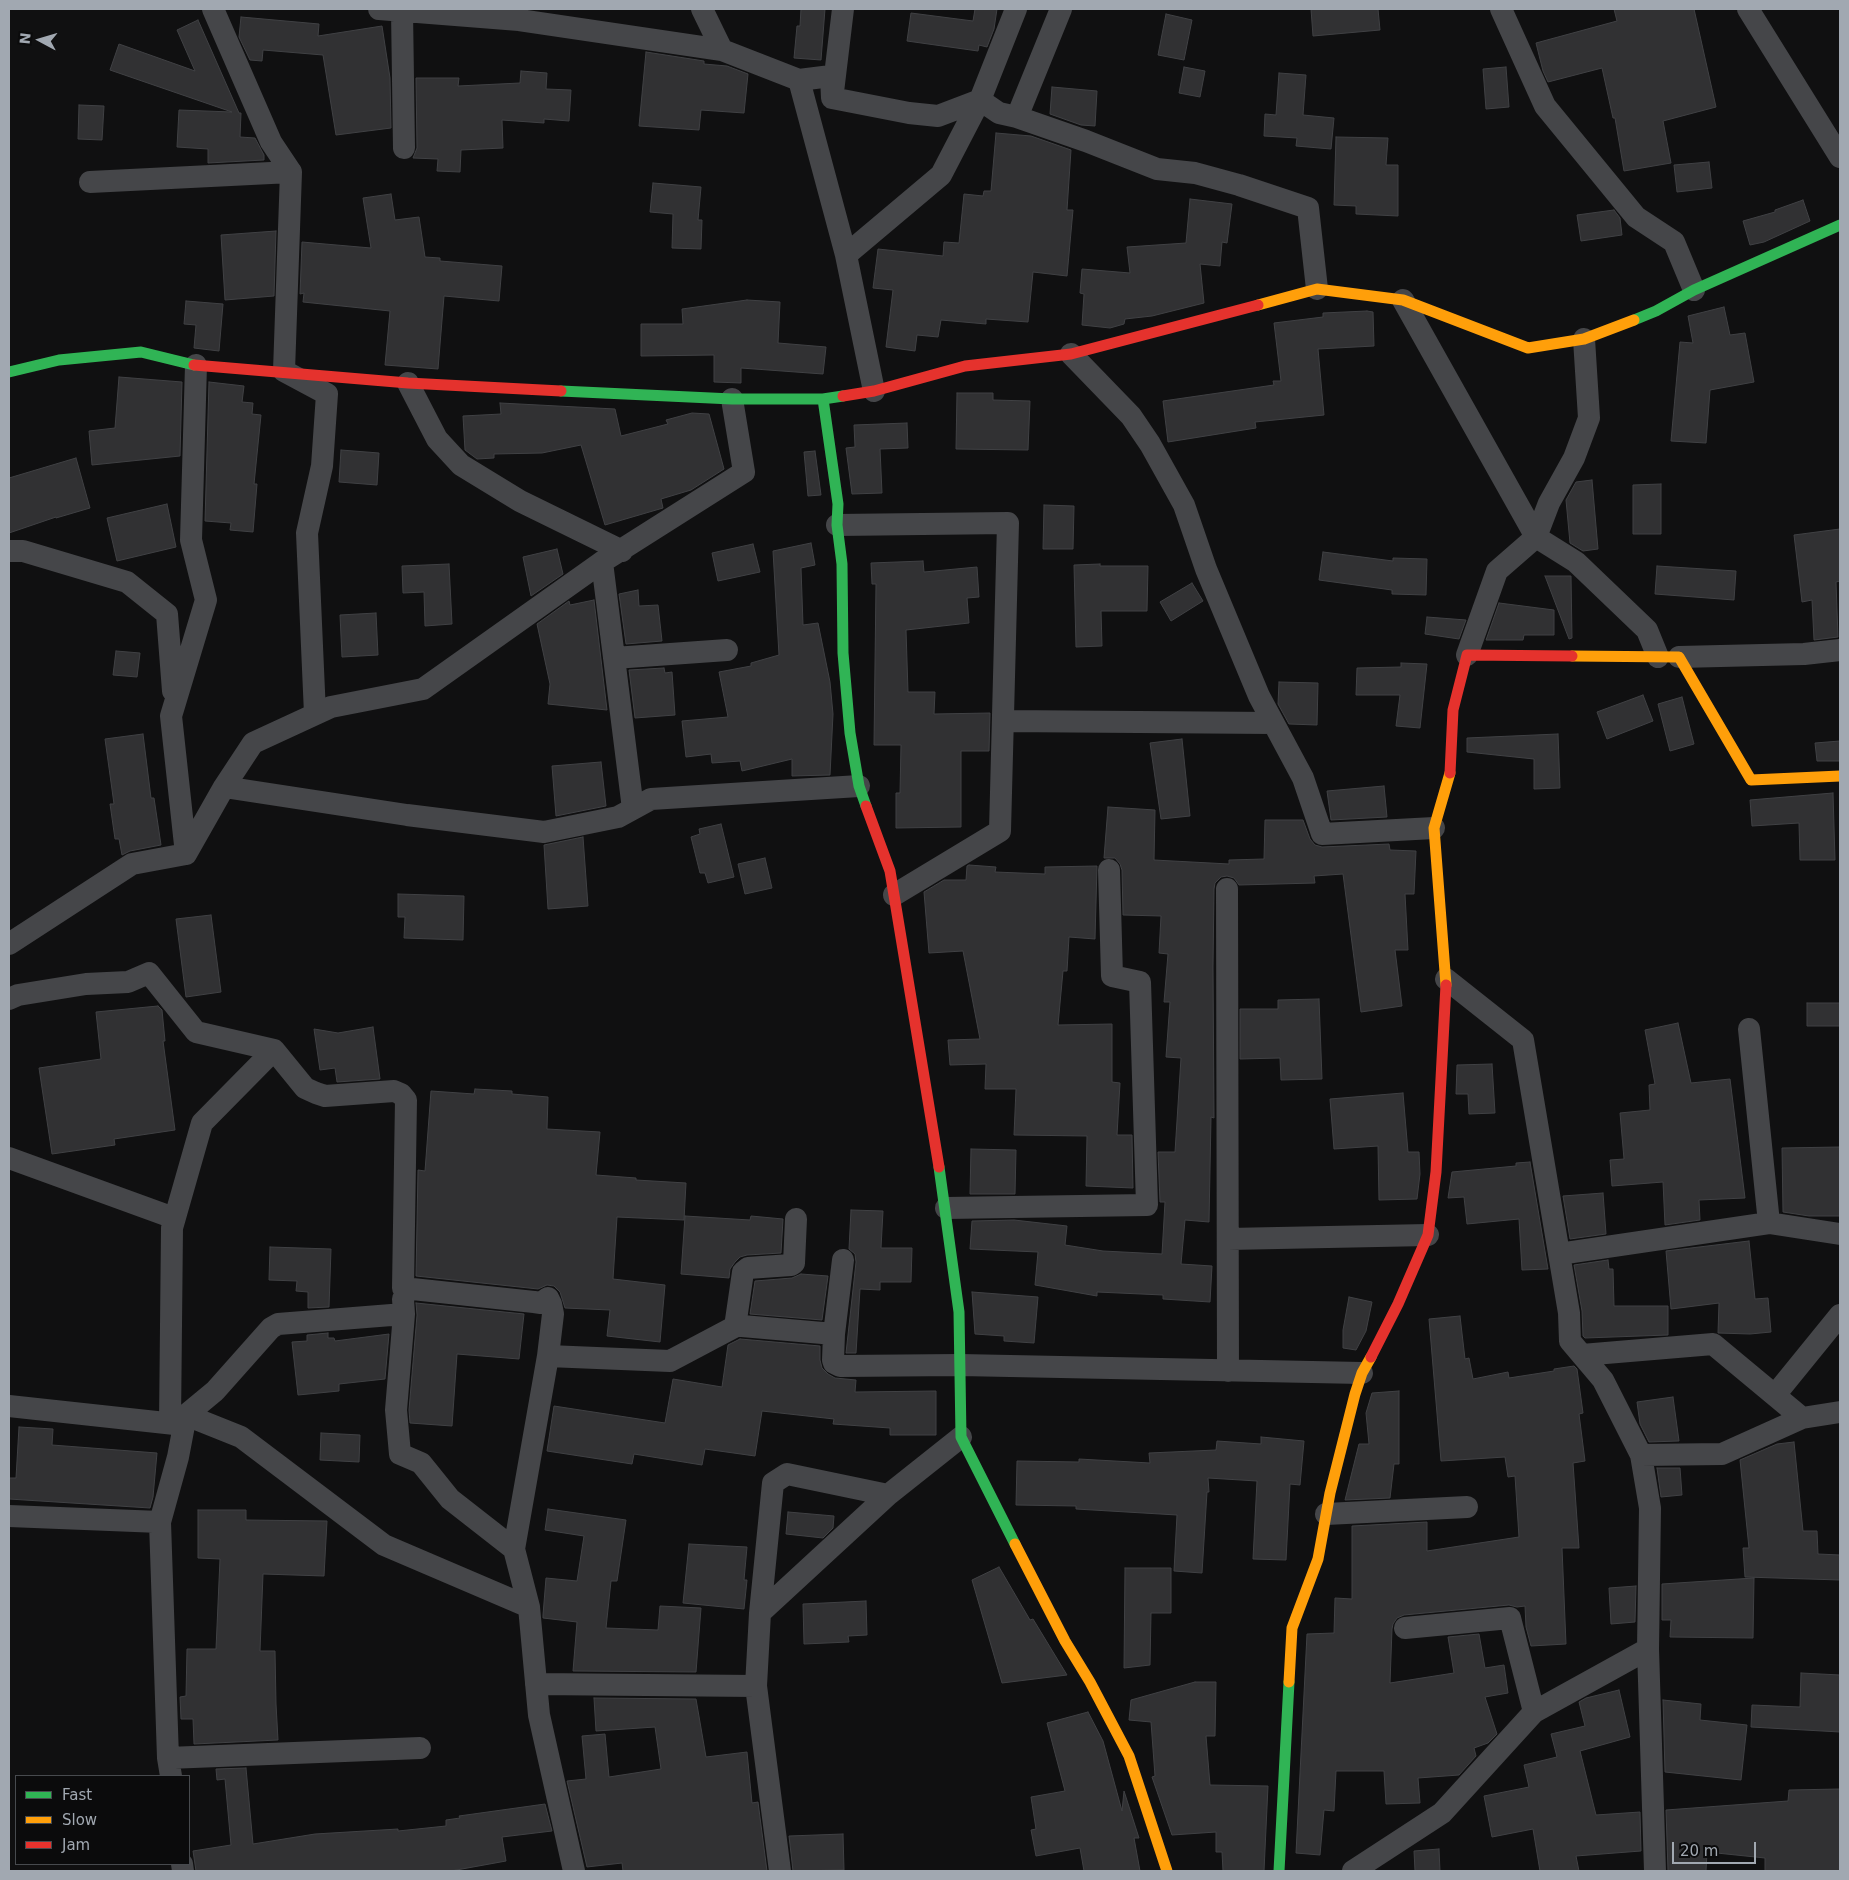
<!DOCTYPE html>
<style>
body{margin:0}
#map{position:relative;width:1849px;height:1880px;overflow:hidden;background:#101011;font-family:"DejaVu Sans",sans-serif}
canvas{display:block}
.frame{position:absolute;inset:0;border:10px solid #a1a8b1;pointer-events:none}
.legend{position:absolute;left:15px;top:1775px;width:175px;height:90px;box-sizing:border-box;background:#0b0b0c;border:1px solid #474a4e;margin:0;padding:6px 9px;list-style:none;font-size:15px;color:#a1a8b1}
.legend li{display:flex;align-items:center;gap:10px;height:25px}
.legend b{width:25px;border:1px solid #474a4e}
.north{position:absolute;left:15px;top:15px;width:50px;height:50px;-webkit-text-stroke:4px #0b0b0c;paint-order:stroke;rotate:276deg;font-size:14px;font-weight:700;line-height:20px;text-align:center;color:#a1a8b1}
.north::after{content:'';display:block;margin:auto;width:18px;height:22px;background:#a1a8b1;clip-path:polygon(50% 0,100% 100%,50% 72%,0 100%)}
.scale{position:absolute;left:1672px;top:1842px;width:84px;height:22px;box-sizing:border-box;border:2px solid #a1a8b1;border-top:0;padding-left:6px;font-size:15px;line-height:18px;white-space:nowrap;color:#a1a8b1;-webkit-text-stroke:4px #0b0b0c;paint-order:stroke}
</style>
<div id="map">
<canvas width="1849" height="1880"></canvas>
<div class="frame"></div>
<ul class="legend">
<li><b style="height:6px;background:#30b455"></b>Fast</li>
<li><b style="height:6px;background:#ff9f0a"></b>Slow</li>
<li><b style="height:6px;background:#e5322d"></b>Jam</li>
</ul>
<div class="north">N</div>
<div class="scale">20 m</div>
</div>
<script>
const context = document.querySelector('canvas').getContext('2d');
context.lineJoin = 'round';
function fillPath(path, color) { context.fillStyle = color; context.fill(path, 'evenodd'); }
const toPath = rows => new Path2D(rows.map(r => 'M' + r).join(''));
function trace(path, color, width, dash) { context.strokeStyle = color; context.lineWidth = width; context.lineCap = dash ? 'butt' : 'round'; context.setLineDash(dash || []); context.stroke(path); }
const building = toPath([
 [801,9,825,9,821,60,794,58,797,26,800,26,801,9],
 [975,9,997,9,994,29,987,47,979,45,978,51,907,41,911,13,973,21,975,9],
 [1311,9,1378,9,1380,30,1313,36,1311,9],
 [1614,9,1694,9,1716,107,1663,121,1671,163,1624,171,1615,118,1613,118,1602,68,1548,82,1543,71,1536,43,1617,21,1614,9],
 [1166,14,1192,20,1184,60,1158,55,1166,14],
 [241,17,319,24,318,36,382,26,390,78,391,128,336,135,323,55,263,50,262,61,250,60,239,37,241,17],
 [198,20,239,113,241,113,240,137,255,138,264,155,264,160,208,163,208,149,177,147,179,110,232,112,110,70,119,44,195,71,177,30,198,20],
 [646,52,704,61,704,64,727,66,748,74,744,113,701,110,699,130,639,126,646,52],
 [1184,67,1205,71,1200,97,1179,93,1184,67],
 [1506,67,1509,107,1486,109,1483,69,1506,67],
 [521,71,547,73,546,89,571,90,569,121,544,119,544,123,502,120,503,148,461,150,460,172,437,171,438,159,413,158,417,148,416,78,459,78,458,86,520,83,521,71],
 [1279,73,1306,75,1303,115,1334,118,1331,149,1296,146,1297,138,1264,136,1265,114,1276,115,1279,73],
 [1052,87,1097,91,1095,126,1081,125,1050,114,1052,87],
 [79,105,104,106,102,140,78,139,79,105],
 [996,133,1031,136,1071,150,1067,210,1073,210,1067,276,1033,272,1028,322,986,319,986,324,941,320,938,337,917,335,915,351,886,347,893,290,873,288,878,249,943,256,944,242,959,243,964,194,983,196,984,191,991,191,996,133],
 [1336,137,1388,138,1386,165,1398,165,1398,216,1356,214,1356,206,1334,205,1336,137],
 [1709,162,1712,188,1677,192,1674,165,1709,162],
 [653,183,701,187,698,220,702,220,701,249,672,248,673,214,650,212,653,183],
 [391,194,395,220,419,217,425,257,440,258,440,261,502,266,499,301,444,296,438,369,385,365,390,311,303,302,304,293,300,294,302,242,371,248,363,198,391,194],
 [1190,199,1232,204,1227,243,1222,242,1220,266,1200,264,1204,303,1152,316,1125,319,1124,324,1110,328,1082,325,1084,294,1080,293,1082,269,1130,273,1127,247,1186,243,1190,199],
 [1803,200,1810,221,1764,242,1750,245,1743,221,1775,212,1775,210,1803,200],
 [1614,210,1620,218,1622,235,1581,241,1577,215,1614,210],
 [276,231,274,296,225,300,221,235,276,231],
 [747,300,780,302,778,343,826,347,823,374,741,368,741,383,714,382,714,355,641,356,641,324,683,324,682,309,747,300],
 [186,301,223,304,219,351,194,348,196,325,184,324,186,301],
 [1724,307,1730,335,1745,333,1754,382,1710,390,1706,443,1671,441,1680,342,1693,343,1688,316,1724,307],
 [1367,311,1373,312,1374,346,1318,349,1324,415,1255,422,1256,428,1168,442,1163,401,1274,385,1273,381,1281,381,1274,323,1323,317,1323,313,1367,311],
 [119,377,182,382,180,456,92,465,89,431,115,428,119,377],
 [209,382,244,386,242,402,253,403,252,414,261,415,254,484,257,484,253,532,230,530,231,523,205,521,209,382],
 [957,393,993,393,993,400,1030,401,1028,450,956,449,957,393],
 [500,403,615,409,621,436,668,424,666,420,692,413,709,414,724,469,691,490,661,499,663,508,605,525,581,445,542,453,494,454,494,458,477,459,465,450,463,416,501,414,500,403],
 [907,423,908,448,880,449,882,493,852,494,846,448,855,447,854,425,907,423],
 [341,450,379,453,377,485,339,482,341,450],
 [815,451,821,495,808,496,804,452,815,451],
 [76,458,90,508,56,518,56,517,9,533,9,478,76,458],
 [1592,480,1598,549,1583,551,1570,543,1566,500,1576,482,1592,480],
 [1661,484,1661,534,1633,534,1633,485,1661,484],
 [167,504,176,547,117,561,107,518,167,504],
 [1044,505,1074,506,1073,549,1043,549,1044,505],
 [1840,529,1840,581,1836,582,1838,637,1814,640,1812,600,1802,602,1794,535,1840,529],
 [811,543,815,565,801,568,803,625,818,623,830,682,833,714,830,775,792,776,792,759,742,771,740,761,712,763,711,754,686,757,682,721,728,717,719,672,751,666,751,663,779,655,773,551,811,543],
 [753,544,760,572,718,581,712,553,753,544],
 [557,549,563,574,531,596,523,557,557,549],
 [1323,552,1393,561,1393,558,1427,559,1426,595,1392,594,1392,590,1319,580,1323,552],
 [923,561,924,572,977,567,979,597,967,598,969,623,906,630,908,692,935,692,934,714,990,713,989,751,961,751,961,827,896,828,896,793,900,793,901,745,874,745,876,584,872,584,871,563,923,561],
 [449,564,452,624,425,626,424,592,403,593,402,566,449,564],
 [1100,564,1100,566,1148,566,1147,611,1101,611,1102,646,1076,647,1074,565,1100,564],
 [1657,566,1736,571,1734,600,1655,594,1657,566],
 [1545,576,1571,576,1572,638,1569,639,1545,576],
 [1192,583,1203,601,1171,621,1160,602,1192,583],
 [638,590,639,606,658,605,662,641,626,644,619,594,638,590],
 [594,600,607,710,548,704,550,684,537,624,569,601,570,605,594,600],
 [1499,603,1554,610,1554,635,1524,635,1523,640,1486,640,1499,603],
 [376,613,378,655,342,657,340,615,376,613],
 [1427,617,1466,620,1459,639,1425,634,1427,617],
 [116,651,140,653,137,677,113,675,116,651],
 [1401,663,1427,664,1420,728,1396,726,1400,695,1356,695,1357,668,1401,667,1401,663],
 [664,668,665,673,672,672,675,715,635,718,629,670,664,668],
 [1279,682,1318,683,1317,725,1289,724,1278,704,1279,682],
 [1643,695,1653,721,1607,739,1597,712,1643,695],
 [1682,697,1694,744,1670,751,1658,704,1682,697],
 [143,734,151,798,154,798,161,845,130,851,122,855,119,839,115,839,110,804,114,804,105,739,143,734],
 [1558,734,1560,788,1534,789,1534,759,1467,752,1467,738,1558,734],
 [1182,739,1190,816,1161,819,1150,743,1182,739],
 [1840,741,1840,761,1817,761,1815,743,1840,741],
 [601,762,606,806,556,816,552,766,601,762],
 [1384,786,1387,817,1331,820,1327,791,1384,786],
 [1833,793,1835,860,1800,860,1799,823,1752,826,1750,800,1833,793],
 [1108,807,1155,810,1154,860,1229,864,1229,860,1264,859,1265,820,1303,820,1310,839,1315,845,1322,847,1389,844,1390,850,1416,851,1414,894,1405,894,1408,950,1395,950,1402,1006,1361,1012,1343,874,1314,876,1315,883,1239,885,1234,878,1227,876,1221,877,1215,883,1214,889,1213,967,1214,1118,1211,1117,1209,1222,1185,1220,1181,1264,1212,1266,1210,1302,1163,1299,1163,1295,1097,1292,1097,1296,1035,1285,1038,1252,970,1249,972,1221,1014,1220,1067,1226,1065,1245,1103,1251,1162,1254,1165,1202,1160,1202,1158,1152,1175,1152,1181,1058,1166,1057,1170,1002,1164,1002,1168,954,1159,953,1161,916,1123,915,1122,870,1120,864,1115,858,1104,858,1108,807],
 [721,824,734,877,708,883,705,873,700,873,691,837,700,834,699,829,721,824],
 [583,837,588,906,548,909,544,845,583,837],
 [765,858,772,888,745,894,738,864,765,858],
 [969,865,996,867,995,872,1045,874,1045,867,1097,866,1095,939,1069,937,1067,971,1063,971,1058,1025,1112,1024,1112,1082,1120,1083,1117,1135,1132,1135,1133,1188,1086,1186,1087,1136,1014,1135,1016,1089,985,1089,986,1064,950,1065,948,1040,980,1039,963,951,929,953,924,892,944,880,966,880,967,866,969,865],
 [398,894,464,896,463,940,404,938,405,917,398,917,398,894],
 [211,915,221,992,186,997,176,919,211,915],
 [1319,999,1322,1079,1281,1080,1280,1058,1240,1059,1240,1009,1278,1009,1278,1000,1319,999],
 [1807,1003,1840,1003,1840,1026,1807,1026,1807,1003],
 [158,1006,162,1010,165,1041,163,1041,175,1130,114,1139,115,1145,52,1154,39,1068,101,1059,96,1012,158,1006],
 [1678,1023,1691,1083,1730,1079,1745,1198,1699,1200,1700,1220,1665,1225,1663,1182,1612,1186,1610,1160,1624,1159,1620,1113,1650,1110,1649,1085,1655,1084,1645,1030,1678,1023],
 [373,1027,380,1079,337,1082,335,1068,320,1070,314,1029,338,1033,373,1027],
 [1492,1064,1495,1113,1469,1114,1468,1094,1456,1094,1457,1065,1492,1064],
 [475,1089,512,1091,512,1094,548,1097,547,1129,600,1132,596,1175,636,1178,636,1180,686,1183,684,1220,617,1217,613,1279,665,1285,660,1342,607,1336,610,1310,565,1308,560,1292,554,1286,547,1285,538,1289,416,1276,418,1170,425,1171,431,1091,474,1094,475,1089],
 [1403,1093,1408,1152,1419,1152,1420,1174,1417,1199,1379,1200,1378,1146,1334,1149,1330,1099,1403,1093],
 [1840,1147,1840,1216,1809,1216,1783,1212,1782,1148,1840,1147],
 [971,1149,1016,1150,1015,1194,970,1194,971,1149],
 [1530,1162,1548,1269,1522,1270,1519,1219,1467,1224,1464,1197,1448,1198,1452,1172,1516,1166,1516,1163,1530,1162],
 [1603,1193,1606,1234,1570,1239,1563,1196,1603,1193],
 [851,1210,883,1211,881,1248,912,1248,911,1282,880,1282,880,1290,860,1289,856,1353,846,1353,856,1262,855,1254,849,1249,851,1210],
 [685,1216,750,1220,751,1216,783,1219,781,1253,747,1255,740,1257,735,1262,730,1269,729,1278,681,1274,685,1216],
 [1749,1241,1755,1299,1768,1298,1771,1332,1750,1334,1718,1333,1719,1303,1671,1309,1666,1251,1749,1241],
 [270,1247,331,1249,329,1307,308,1308,308,1292,296,1291,297,1281,269,1280,270,1247],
 [1608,1260,1609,1269,1613,1269,1614,1306,1668,1306,1668,1335,1585,1338,1583,1336,1582,1311,1574,1265,1608,1260],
 [801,1274,828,1276,822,1320,750,1314,755,1281,792,1278,801,1274],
 [972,1292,1038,1297,1034,1343,1004,1341,1004,1336,975,1334,972,1292],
 [1349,1297,1372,1302,1366,1331,1356,1350,1343,1348,1343,1330,1349,1297],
 [416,1303,524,1314,519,1359,457,1354,452,1426,410,1423,409,1410,417,1315,416,1303],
 [1460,1316,1465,1359,1469,1358,1473,1379,1508,1372,1509,1378,1554,1371,1554,1369,1574,1366,1577,1369,1583,1413,1579,1414,1585,1461,1573,1463,1579,1548,1562,1548,1566,1644,1531,1646,1526,1627,1525,1606,1517,1607,1509,1605,1404,1615,1397,1618,1393,1624,1392,1629,1390,1683,1454,1673,1448,1637,1479,1634,1485,1668,1504,1665,1508,1693,1485,1697,1497,1734,1488,1743,1474,1748,1476,1756,1459,1775,1418,1778,1420,1803,1386,1804,1384,1771,1336,1771,1334,1811,1324,1810,1320,1855,1296,1853,1307,1634,1334,1633,1335,1598,1352,1599,1352,1526,1427,1522,1427,1551,1519,1537,1515,1476,1508,1477,1505,1457,1441,1461,1429,1319,1460,1316],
 [328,1333,328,1338,334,1338,335,1341,389,1334,385,1379,339,1384,339,1391,298,1395,292,1342,307,1341,307,1335,328,1333],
 [740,1339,820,1346,820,1360,822,1368,828,1374,835,1378,856,1380,855,1392,936,1391,936,1435,890,1435,890,1428,833,1424,834,1419,762,1411,755,1456,705,1449,702,1465,634,1454,632,1464,547,1451,554,1406,665,1423,673,1379,722,1387,728,1345,740,1339],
 [1399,1391,1399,1464,1394,1464,1390,1498,1345,1500,1359,1444,1369,1444,1366,1413,1372,1393,1399,1391],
 [1673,1397,1679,1441,1649,1442,1640,1424,1637,1402,1673,1397],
 [19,1427,53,1429,52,1445,157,1453,153,1497,150,1508,9,1499,9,1478,16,1478,19,1427],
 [321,1433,360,1435,359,1462,320,1460,321,1433],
 [1261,1437,1304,1441,1300,1485,1290,1484,1286,1560,1253,1559,1257,1481,1208,1478,1209,1492,1207,1492,1202,1573,1174,1571,1177,1515,1076,1509,1076,1506,1016,1505,1017,1461,1079,1462,1079,1459,1150,1463,1149,1453,1216,1450,1217,1441,1261,1444,1261,1437],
 [1794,1442,1803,1531,1817,1531,1818,1554,1840,1555,1840,1580,1745,1577,1743,1548,1749,1548,1740,1460,1777,1444,1794,1442],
 [1657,1468,1680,1468,1682,1495,1661,1497,1657,1468],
 [548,1509,626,1520,617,1581,611,1581,606,1628,658,1630,660,1606,701,1608,696,1672,573,1671,577,1622,543,1618,543,1615,546,1578,577,1581,584,1536,545,1530,548,1509],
 [198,1510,246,1510,246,1520,327,1521,324,1576,263,1574,260,1651,275,1651,276,1704,278,1740,194,1744,193,1719,181,1719,180,1697,186,1696,187,1649,216,1649,220,1559,198,1558,198,1510],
 [788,1512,834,1516,833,1528,823,1538,786,1534,788,1512],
 [689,1544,747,1547,744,1580,747,1580,744,1609,683,1603,689,1544],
 [999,1567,1030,1620,1033,1619,1067,1675,1002,1683,972,1580,999,1567],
 [1125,1568,1171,1568,1171,1613,1151,1613,1150,1665,1124,1668,1125,1568],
 [1754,1578,1753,1638,1670,1637,1671,1620,1662,1620,1662,1584,1754,1578],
 [1636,1586,1635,1622,1611,1624,1609,1588,1636,1586],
 [866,1601,867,1635,848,1636,849,1642,804,1644,803,1604,866,1601],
 [1801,1673,1840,1675,1840,1732,1751,1727,1752,1705,1800,1707,1801,1673],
 [1195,1682,1216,1682,1215,1736,1206,1736,1210,1785,1268,1786,1264,1871,1223,1871,1222,1852,1216,1852,1216,1832,1172,1835,1152,1777,1155,1776,1151,1722,1129,1720,1131,1700,1195,1682],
 [1619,1690,1630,1737,1580,1751,1596,1815,1640,1812,1641,1851,1576,1856,1579,1871,1540,1871,1533,1829,1492,1837,1484,1796,1529,1787,1524,1765,1557,1757,1551,1734,1585,1726,1579,1702,1586,1698,1619,1690],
 [594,1698,696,1699,706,1757,747,1752,752,1803,758,1802,767,1871,623,1871,622,1863,587,1867,567,1781,586,1779,582,1736,605,1734,609,1777,661,1769,655,1727,596,1731,594,1698],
 [1663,1700,1701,1704,1700,1720,1747,1725,1741,1780,1665,1772,1663,1700],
 [1088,1712,1103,1741,1122,1811,1124,1791,1139,1838,1134,1838,1140,1871,1084,1871,1080,1848,1036,1856,1031,1830,1036,1829,1031,1797,1065,1791,1047,1723,1088,1712],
 [246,1768,253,1844,315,1834,398,1829,398,1831,446,1826,446,1820,460,1818,459,1816,545,1804,552,1831,502,1837,506,1861,451,1871,196,1871,193,1851,231,1845,225,1779,217,1780,216,1769,246,1768],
 [1840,1789,1840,1871,1765,1871,1765,1858,1707,1852,1706,1871,1668,1871,1666,1810,1788,1801,1789,1790,1840,1789],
 [843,1834,844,1870,793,1871,789,1836,843,1834],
 [1439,1849,1440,1871,1415,1871,1414,1851,1439,1849]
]);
fillPath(building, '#313133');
trace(building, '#404144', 1);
trace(toPath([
 [213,9,271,142,291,172,284,371,327,394,322,466,307,533,315,714],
 [379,9,519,20,722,50,799,80,831,76,832,98,909,113,938,116,980,100,999,113,1017,117,1086,141,1157,169,1195,173,1239,185,1308,208,1317,289],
 [702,9,722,50],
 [1501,9,1545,106,1636,217,1674,242,1694,290],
 [1748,9,1840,157],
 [402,11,404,148],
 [799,80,846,255],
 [833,92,843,9],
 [1017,117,1061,9],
 [90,182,291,172],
 [1403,300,1536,537,1576,562,1647,630,1658,657],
 [1071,354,1131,416,1150,444,1184,505,1206,569,1259,696,1303,778,1322,834,1434,828],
 [408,383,437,439,461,465,520,501,622,551],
 [874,391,846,255,941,175,980,100,1016,9],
 [837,525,1008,523,1000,831,894,895],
 [9,551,23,551,127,582,167,614,173,691],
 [602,562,633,809],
 [1467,655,1497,571,1536,537,1549,503,1574,458,1589,418,1584,339],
 [1679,657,1804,654,1840,650],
 [614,658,727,650],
 [1003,721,1273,723],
 [224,787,407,815,544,832,618,817,651,799,859,786],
 [186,854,171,716,206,600,191,540,196,365],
 [1227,889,1228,1371],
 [9,944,132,864,186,854,224,787,253,743,331,707,423,689,602,562,744,472,732,399],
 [1446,979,1523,1040,1569,1313,1570,1341,1603,1380,1641,1455,1650,1508,1648,1649,1655,1871],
 [9,999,18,995,86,984,128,982,149,973,196,1032,274,1050,305,1088,316,1093,325,1096,394,1091,401,1094,406,1100,403,1288,534,1302,541,1303,548,1298,551,1304,553,1314,548,1356,514,1549,529,1607,539,1715,574,1871],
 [1749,1029,1769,1223],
 [9,1158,174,1218],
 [946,1208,1147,1205,1140,982,1112,976,1109,870],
 [796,1219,794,1263,791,1265,748,1268,743,1272,736,1320,738,1325,742,1326,834,1334,833,1360,834,1363,840,1366,960,1365,1362,1373],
 [1228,1239,1428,1235],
 [1559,1254,1769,1223,1840,1234],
 [403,1299,404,1314,396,1410,400,1454,421,1463,450,1499,514,1549],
 [834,1334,843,1260],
 [1582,1355,1713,1344,1802,1418],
 [548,1356,670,1361,738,1325],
 [1775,1395,1840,1315],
 [9,1406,184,1425],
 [186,1415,241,1437,384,1545,529,1607],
 [170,1423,172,1228,202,1123,274,1050],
 [1641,1455,1722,1454,1802,1418,1840,1412],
 [1326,1514,1467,1507],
 [9,1516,160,1522],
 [760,1613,888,1495,961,1437],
 [1405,1628,1510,1618,1534,1712],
 [536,1684,756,1686],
 [168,1758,420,1748],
 [171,1776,168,1758,160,1522,178,1457,186,1415,215,1391,271,1328,278,1324,404,1314],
 [182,1864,183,1871],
 [780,1871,756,1686,760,1613,773,1483,787,1474,888,1495],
 [1353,1871,1442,1813,1534,1712,1648,1649]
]), '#454649', 22);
trace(toPath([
 [1634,320,1656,311,1694,290,1840,225],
 [9,372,59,360,141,352,194,365],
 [561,391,732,399,823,399,843,396],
 [823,399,838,504,837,525,842,564,843,653,850,733,859,786,866,806],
 [939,1167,959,1312,961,1437,1015,1544],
 [1279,1871,1289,1682]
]), '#30b455', 11);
trace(toPath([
 [1258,305,1317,289,1403,300,1528,348,1584,339,1634,320],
 [1572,656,1679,657,1751,780,1840,776],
 [1446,985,1434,828,1450,773],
 [1015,1544,1065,1641,1090,1682,1129,1756,1167,1871],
 [1289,1682,1292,1628,1318,1559,1330,1493,1355,1394,1362,1373,1371,1357]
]), '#ff9f0a', 11);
trace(toPath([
 [194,365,408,383,561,391],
 [843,396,874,391,965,366,1071,354,1258,305],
 [1450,773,1453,710,1467,655,1572,656],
 [866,806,890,871,939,1167],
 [1371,1357,1398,1304,1428,1235,1436,1172,1446,985]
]), '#e5322d', 11);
</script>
